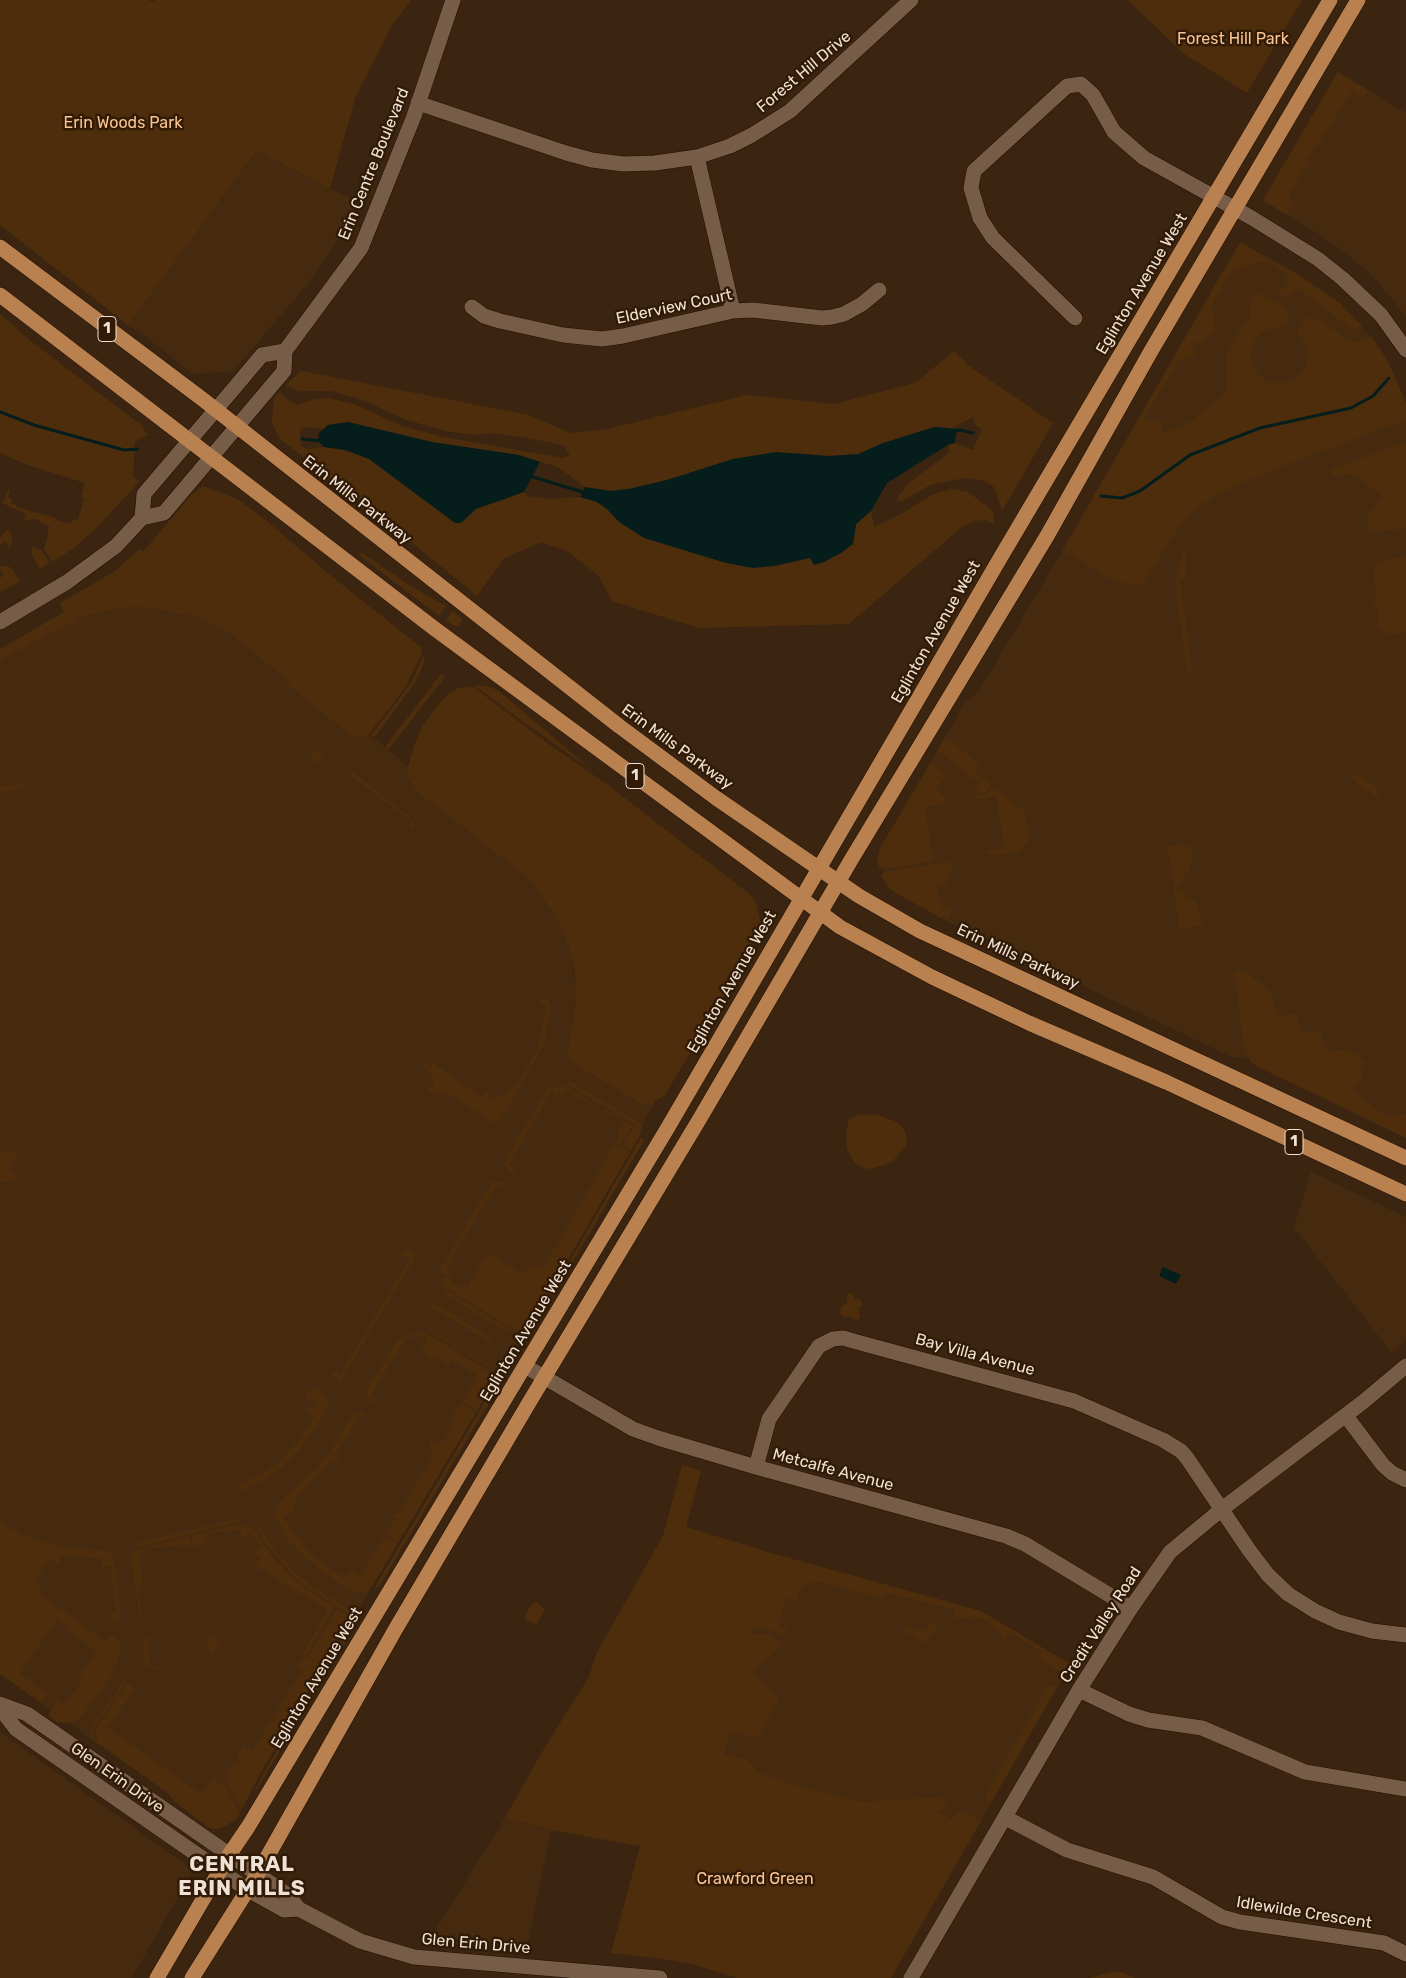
<!DOCTYPE html>
<style>
body{margin:0}
canvas{display:block;background:#3b2510}
</style>
<canvas width="1406" height="1978"></canvas>
<script>
const context = document.querySelector('canvas').getContext('2d');
context.lineJoin = 'round';
function fillPath(path, color) { context.fillStyle = color; context.fill(path, 'evenodd'); }
const toPath = rows => new Path2D(rows.map(r => 'M' + r).join(''));
function trace(path, color, width, dash) { context.strokeStyle = color; context.lineWidth = width; context.lineCap = dash ? 'butt' : 'round'; context.setLineDash(dash || []); context.stroke(path); }
function label(font, color, halo, rows, align = 'center') {
  context.font = font + ' Rubik,sans-serif'; context.lineWidth = 5; context.setLineDash([]); context.textBaseline = 'middle'; context.strokeStyle = halo; context.fillStyle = color; for (const [text, x, y, turn = 0] of rows) {
    context.save(); context.translate(x, y); context.rotate((+turn || 0) * Math.PI / 180); context.textAlign = isNaN(turn) ? turn : align; if (halo) context.strokeText(text, 0, 0); context.fillText(text, 0, 0); context.restore();
  }
}
fillPath(toPath([
 [1338,72,1406,113,1406,316,1372,275,1346,253,1319,234,1263,200],
 [257,150,330,189,359,201,346,227,308,283,233,371,193,374,153,342,128,325],
 [1241,243,1295,273,1340,303,1381,350,1389,364,1406,403,1406,1138,1257,1067,1248,1058,1232,1057,941,918,891,890,882,879,881,876,884,872,884,869,879,866,877,861,880,848,965,703,979,691,1044,582,1239,244],
 [135,607,157,609,187,616,189,613,229,633,289,681,287,684,352,737,353,735,364,737,369,734,408,767,407,771,523,874,535,886,554,914,564,933,571,954,576,993,575,1015,568,1050,570,1059,573,1063,635,1100,640,1103,654,1105,642,1125,642,1131,562,1270,551,1294,533,1325,523,1330,476,1413,263,1768,237,1819,222,1828,216,1829,208,1827,187,1811,168,1793,0,1674,0,649,76,617,117,609],
 [1311,1172,1406,1217,1406,1339,1392,1353,1294,1227],
 [771,1553,981,1611,1070,1664,976,1830,938,1811,924,1823,720,1767,747,1646],
 [0,1732,193,1870,132,1978,0,1978],
 [505,1818,551,1830,527,1946,432,1936]
]), '#462a10');
fillPath(toPath([
 [0,0,148,0,153,2,155,0,411,0,391,27,355,98,330,189,257,150,128,325,0,225],
 [1128,0,1302,0,1247,93,1183,53],
 [1338,72,1369,91,1364,98,1352,91,1318,145,1316,145,1307,160,1309,162,1289,194,1293,206,1286,215,1263,200],
 [1241,243,1295,273,1340,303,1362,326,1355,328,1349,327,1301,290,1293,291,1285,297,1282,295,1278,290,1279,288,1284,288,1288,283,1287,275,1270,263,1259,261,1232,272,1227,279,1212,304,1215,328,1213,333,1203,341,1195,343,1192,347,1196,351,1193,356,1179,360,1144,418,1152,421,1161,421,1163,433,1190,422,1220,398,1226,390,1227,372,1225,356,1240,329,1250,319,1250,301,1254,295,1260,294,1285,307,1290,316,1286,327,1274,327,1264,331,1256,338,1251,348,1251,360,1255,370,1262,378,1272,383,1284,383,1294,380,1302,372,1307,362,1308,351,1304,341,1297,332,1303,321,1307,318,1318,319,1346,339,1354,342,1361,341,1371,336,1389,364,1398,384,1406,403,1406,420,1265,473,1218,494,1198,507,1179,527,1146,579,1148,581,1142,584,1129,584,1114,581,1063,550,1239,244],
 [0,314,31,341,141,425,148,435,135,441,133,476,139,482,97,527,75,547,52,562,44,549,48,536,48,531,50,527,36,519,23,521,26,514,2,503,8,490,10,491,8,498,12,499,11,504,16,505,16,507,56,518,56,520,66,523,67,522,72,523,74,519,78,520,84,499,81,497,85,483,25,464,0,453],
 [954,351,969,366,1053,423,1002,511,994,487,983,480,964,478,930,485,902,501,897,501,899,495,910,482,949,453,948,445,955,443,973,450,982,429,976,426,973,417,952,428,935,427,913,433,858,454,829,456,795,453,733,459,667,480,629,489,610,491,585,487,558,467,519,455,432,442,348,422,328,425,324,429,306,427,300,430,301,446,306,449,324,447,345,450,369,459,455,523,461,523,476,509,524,492,527,496,549,499,580,497,597,502,607,509,619,522,774,566,810,558,853,544,856,524,871,511,874,527,903,513,931,495,952,489,968,492,993,511,994,524,985,520,975,521,964,525,849,624,699,628,612,601,598,575,567,551,541,542,503,559,477,596,388,523,279,438,272,422,274,399,279,392,288,400,297,405,315,399,329,398,354,404,402,426,443,437,563,458,570,455,563,445,533,439,492,433,475,435,445,431,404,419,363,400,332,391,299,391,285,386,301,371,529,415,570,433,603,430,747,395,834,404,915,383],
 [1406,442,1406,528,1368,533,1367,516,1382,496,1355,476,1352,476,1351,474,1335,476,1329,470],
 [203,486,237,499,262,517,330,575,422,648,421,655,405,688,369,734,365,737,353,736,352,737,287,684,289,681,229,633,189,613,187,616,157,609,135,607,117,609,76,617,77,621,45,635,0,661,0,649,64,612,60,603,115,571,139,549,143,552,191,495],
 [8,529,13,539,9,547,6,541,0,545,0,537],
 [32,547,40,550,41,549,49,563,40,569,31,553],
 [361,552,412,587,446,606,439,616,359,555],
 [1183,553,1185,553,1187,578,1180,580,1192,668,1188,674,1175,589,1177,570],
 [1406,556,1406,632,1388,635,1378,627,1377,620,1379,617,1378,609,1375,607,1374,602,1377,601,1373,569,1379,561],
 [0,566,8,566,12,569,20,581,0,592,0,578,4,575,0,570],
 [452,611,463,619,458,626,454,626,446,620],
 [423,656,425,656,423,665,416,681,375,737,371,735,405,691,413,679],
 [441,674,445,677,388,750,385,747],
 [474,685,487,686,499,691,593,771,522,721],
 [472,686,550,745,605,783,752,896,756,903,761,925,755,943,665,1095,654,1102,654,1105,640,1103,573,1063,568,1055,568,1050,576,1004,575,974,571,954,564,933,554,914,535,886,523,874,416,790,408,778,408,767,415,743,422,727,435,709,448,694,456,689],
 [944,739,949,739,953,742,979,764,974,771,991,784,984,793,974,792,980,783,938,751],
 [316,749,324,755,316,763,310,759],
 [930,765,935,766,945,774,944,778,936,790,944,796,945,804,925,807,933,861,884,869,879,866,877,861,880,848],
 [352,771,414,821,414,824,411,830,408,828,412,822,349,774],
 [1352,776,1365,777,1366,780,1377,788,1378,798,1352,779],
 [23,783,24,787,0,793,0,787],
 [992,788,1025,811,1029,841,1023,845,1021,852,994,856,987,852,986,850,1004,848,996,796,976,799,978,795,986,795],
 [1185,844,1190,846,1193,850,1190,870,1183,877,1180,886,1174,887,1168,848,1169,846],
 [950,862,952,869,947,878,945,885,938,884,937,892,943,909,950,904,953,908,948,918,943,915,941,918,891,890,881,876,884,872],
 [1181,889,1186,897,1195,900,1203,925,1183,928,1179,927,1174,890],
 [1244,971,1272,992,1278,1016,1297,1014,1301,1033,1320,1032,1326,1051,1349,1050,1366,1062,1360,1069,1363,1076,1353,1091,1387,1117,1406,1114,1406,1138,1252,1063,1244,1049,1234,972],
 [545,998,550,1004,551,1009,543,1046,501,1119,487,1125,491,1120,441,1090,437,1096,428,1091,427,1088,434,1086,431,1073,426,1071,423,1061,430,1066,433,1063,482,1098,487,1090,491,1100,505,1094,517,1084,538,1048,547,1005,542,1004,540,1001],
 [569,1081,638,1122,642,1126,641,1128,567,1084],
 [558,1085,558,1095,551,1092,509,1165,516,1170,514,1173,508,1171,504,1165,505,1161,514,1144,548,1088,551,1090],
 [560,1085,567,1087,589,1100,587,1102,566,1089,560,1097],
 [605,1109,632,1126,620,1144,616,1142,619,1137,616,1133,623,1122,604,1111],
 [859,1114,877,1115,897,1122,904,1129,907,1140,906,1145,893,1161,885,1165,869,1169,861,1167,854,1162,847,1148,846,1134,849,1120],
 [634,1127,642,1131,631,1151,622,1145],
 [641,1138,644,1140,557,1289,564,1271],
 [615,1144,630,1152,562,1270,551,1294,533,1325,523,1330,515,1330,444,1286,442,1279,454,1275,451,1282,461,1288,464,1284,468,1286,488,1253,524,1274,531,1264,542,1270],
 [2,1150,8,1153,15,1151,18,1153,8,1170,17,1176,13,1182,0,1182,0,1151],
 [494,1181,503,1182,505,1184,505,1189,497,1184,447,1268,453,1272,442,1277,444,1273,439,1270,488,1187],
 [406,1248,414,1253,415,1258,340,1382,332,1377,331,1373,333,1370,340,1374,409,1260,401,1255],
 [444,1290,515,1333,507,1332,443,1293],
 [850,1293,852,1293,854,1299,860,1300,863,1304,859,1308,860,1318,858,1319,855,1320,850,1316,844,1317,840,1313,841,1307,847,1303,847,1294],
 [434,1303,492,1338,490,1342,432,1308],
 [426,1329,434,1332,486,1363,494,1370],
 [422,1331,492,1374,494,1381,477,1410,462,1402,477,1375,452,1360,449,1365,433,1356,431,1358,421,1352,427,1339,419,1335,416,1341,414,1334],
 [405,1334,406,1336,412,1334,412,1341,406,1338,371,1396,378,1400,374,1403,372,1402,367,1396,366,1391,395,1343],
 [495,1385,497,1385,495,1393,380,1585,374,1589],
 [313,1388,318,1389,325,1395,328,1404,325,1412,311,1435,292,1459,276,1472,261,1482,240,1491,238,1485,263,1473,280,1461,300,1439,314,1416,307,1412,308,1408,317,1406,315,1398,307,1400,306,1395,308,1391],
 [461,1404,476,1413,398,1542,385,1534,395,1518,389,1515,399,1513,432,1457,432,1452,429,1447,431,1442,439,1446,454,1421,450,1419,455,1409],
 [358,1412,364,1413,367,1419,360,1415,335,1456,341,1461,331,1462,296,1497,294,1511,283,1517,299,1540,316,1558,330,1569,346,1578,351,1570,360,1576,384,1536,396,1543,397,1545,369,1591,364,1593,357,1592,347,1588,311,1563,289,1541,277,1520,275,1513,277,1503,316,1470,328,1454,352,1415],
 [682,1465,701,1471,686,1527,771,1553,981,1611,1070,1664,1065,1673,1056,1669,1038,1658,1042,1652,1010,1632,1004,1642,994,1626,984,1619,976,1617,954,1619,953,1619,955,1610,885,1592,883,1599,819,1582,810,1583,803,1587,799,1592,796,1601,786,1598,779,1626,787,1629,785,1637,768,1629,751,1628,751,1633,770,1635,783,1644,752,1673,779,1700,758,1738,730,1731,724,1754,747,1759,758,1772,784,1782,862,1802,941,1797,948,1804,947,1806,938,1812,953,1819,956,1814,963,1811,981,1821,891,1978,737,1978,699,1966,671,1960,611,1953,640,1846,551,1830,505,1818,542,1752,589,1677,597,1652,663,1536],
 [239,1518,240,1521,135,1548,135,1545,139,1543],
 [0,1522,23,1535,61,1547,104,1550,111,1554,114,1561,121,1618,117,1623,110,1618,109,1614,116,1612,111,1566,102,1567,101,1558,60,1556,59,1565,50,1559,35,1580,42,1586,37,1592,106,1642,111,1635,113,1636,120,1641,122,1648,117,1663,111,1676,81,1717,71,1723,57,1722,48,1715,57,1700,64,1705,83,1679,79,1676,97,1651,66,1630,68,1627,57,1620,20,1673,46,1693,42,1703,0,1674],
 [241,1524,254,1528,271,1556,300,1585,334,1607,308,1652,300,1658,328,1610,255,1566,260,1558,253,1553,262,1547,251,1533,242,1538,241,1530,203,1534,204,1546,194,1546,191,1536],
 [260,1527,273,1548,293,1571,313,1587,350,1610,353,1616,306,1587,297,1579,267,1545,257,1529],
 [189,1537,192,1546,182,1545,147,1549,141,1554,140,1559,142,1577,139,1596,141,1613,139,1613,131,1556,133,1553,135,1551],
 [536,1602,545,1609,536,1625,524,1618,531,1605],
 [337,1609,353,1618,263,1768,242,1809,226,1782,228,1778,226,1773,234,1762,238,1762,238,1754,244,1746,252,1751,301,1671,294,1667,309,1656],
 [354,1620,353,1630,253,1795,262,1776],
 [928,1624,936,1626,936,1628,934,1635,926,1637,928,1645,903,1630,905,1626,926,1632],
 [209,1635,221,1641,210,1659,207,1636],
 [149,1637,154,1639,147,1642,150,1667,158,1667,158,1669,156,1671,145,1666,143,1640],
 [124,1681,126,1682,94,1727,93,1740,91,1738,92,1726],
 [128,1683,135,1689,107,1727,201,1794,216,1773,216,1780,220,1784,224,1784,240,1813,236,1819,222,1828,216,1829,208,1827,175,1802,168,1793,96,1742,97,1728],
 [1050,1686,1057,1687,991,1803,987,1801,986,1794,1047,1688],
 [1118,1971,1135,1978,1089,1978]
]), '#4e2d0d');
fillPath(toPath([
 [348,422,432,442,519,455,540,462,524,492,476,509,461,523,455,523,369,459,345,450,324,447,318,441,319,433,328,425],
 [935,427,957,429,955,443,948,445,887,483,871,511,856,524,853,544,841,553,824,562,814,565,810,558,774,566,753,568,726,563,644,538,619,522,607,509,597,502,580,497,585,487,610,491,629,489,667,480,733,459,776,452,829,456,858,454,883,443],
 [1163,1267,1181,1275,1176,1284,1159,1276]
]), '#051e1c');
trace(toPath([
 [0,412,34,425,124,450,138,449],
 [954,431,960,430,973,433],
 [302,439,321,441],
 [530,476,586,493],
 [1101,496,1122,498,1140,491,1190,455,1260,428,1351,408,1373,396,1389,378]
]), '#051e1c', 3);
const minor = toPath([
 [418,103,566,153,592,160,623,164,655,163,697,157,730,146,752,135,790,111,911,0],
 [697,157,733,311],
 [472,307,484,316,500,321,563,335,602,339,623,336,733,311,753,310,822,318,832,317,844,314,862,304,879,290],
 [1075,318,993,238,980,218,971,188,974,171,1067,86,1081,84,1093,95,1114,132,1144,158,1252,218,1318,259,1343,279,1381,315,1406,350],
 [142,518,144,494,230,393,262,355,285,351],
 [0,622,67,582,116,546,142,518,164,513,284,371,285,351,361,248,414,116,453,0],
 [525,1366,633,1429,658,1438,756,1467,1006,1536,1025,1544,1131,1608],
 [1346,1416,1383,1465,1392,1473,1406,1480],
 [756,1467,769,1419,819,1346,833,1339,843,1338,857,1342,1074,1401,1163,1440,1181,1451,1187,1458,1249,1550,1268,1575,1288,1594,1315,1611,1339,1622,1372,1631,1406,1635],
 [1079,1690,1129,1714,1148,1720,1202,1728,1305,1772,1406,1789],
 [0,1704,27,1714,289,1896,299,1909,360,1941,414,1957,660,1978],
 [0,1708,16,1729,248,1890,284,1910,299,1909],
 [1006,1818,1067,1850,1153,1877,1222,1917,1240,1922,1384,1943,1406,1954],
 [911,1978,1079,1690,1131,1608,1170,1552,1222,1509,1363,1402,1406,1366]
]);
const major = toPath([
 [0,247,201,398,619,726,716,798,859,896,920,931,1406,1158],
 [0,295,435,629,840,927,932,977,1029,1023,1166,1082,1406,1194],
 [157,1978,229,1855,248,1827,667,1129,1002,555,1330,0],
 [192,1978,257,1875,395,1630,530,1401,699,1120,851,860,1047,536,1151,351,1358,0]
]);
trace(minor, '#210d00', 16);
trace(major, '#210d00', 16);
trace(minor, '#775d47', 15);
trace(major, '#b8814f', 15);
for (const [x, y, w] of [
 [107,329,18],
 [635,776,18],
 [1294,1142,18]
]) { const box = new Path2D(); box.roundRect(x - w / 2, y - 12.5, w, 25, 4); context.fillStyle = '#311b06'; context.fill(box); trace(box, '#f0e1d5', 1); }
label('bold 15px', '#f0e1d5', null, [
 ["1",107,329],
 ["1",635,776],
 ["1",1294,1142]
]);
label('16px', '#fac495', '#311b06', [
 ["Forest Hill Park",1233,39],
 ["Erin Woods Park",123,123],
 ["Crawford Green",755,1879]
]);
label('16px', '#f0e1d5', '#311b06', [
 ["Forest Hill Drive",804,72,-40],
 ["Erin Centre Boulevard",374,164,-68],
 ["Eglinton Avenue West",1142,284,-59],
 ["Elderview Court",674,307,-12],
 ["Erin Mills Parkway",357,500,38],
 ["Eglinton Avenue West",936,632,-60],
 ["Erin Mills Parkway",677,747,36],
 ["Erin Mills Parkway",1018,957,25],
 ["Eglinton Avenue West",732,982,-60],
 ["Eglinton Avenue West",526,1331,-59],
 ["Bay Villa Avenue",975,1355,15],
 ["Metcalfe Avenue",833,1470,15],
 ["Credit Valley Road",1101,1625,-57],
 ["Eglinton Avenue West",317,1678,-59],
 ["Glen Erin Drive",117,1778,35],
 ["Idlewilde Crescent",1304,1913,9],
 ["Glen Erin Drive",476,1944,5]
]);
context.letterSpacing = '1px';
label('bold 21px', '#f0e1d5', '#311b06', [
 ["CENTRAL",242,1865],
 ["ERIN MILLS",242,1889]
]);
context.letterSpacing = '0px';
</script>
